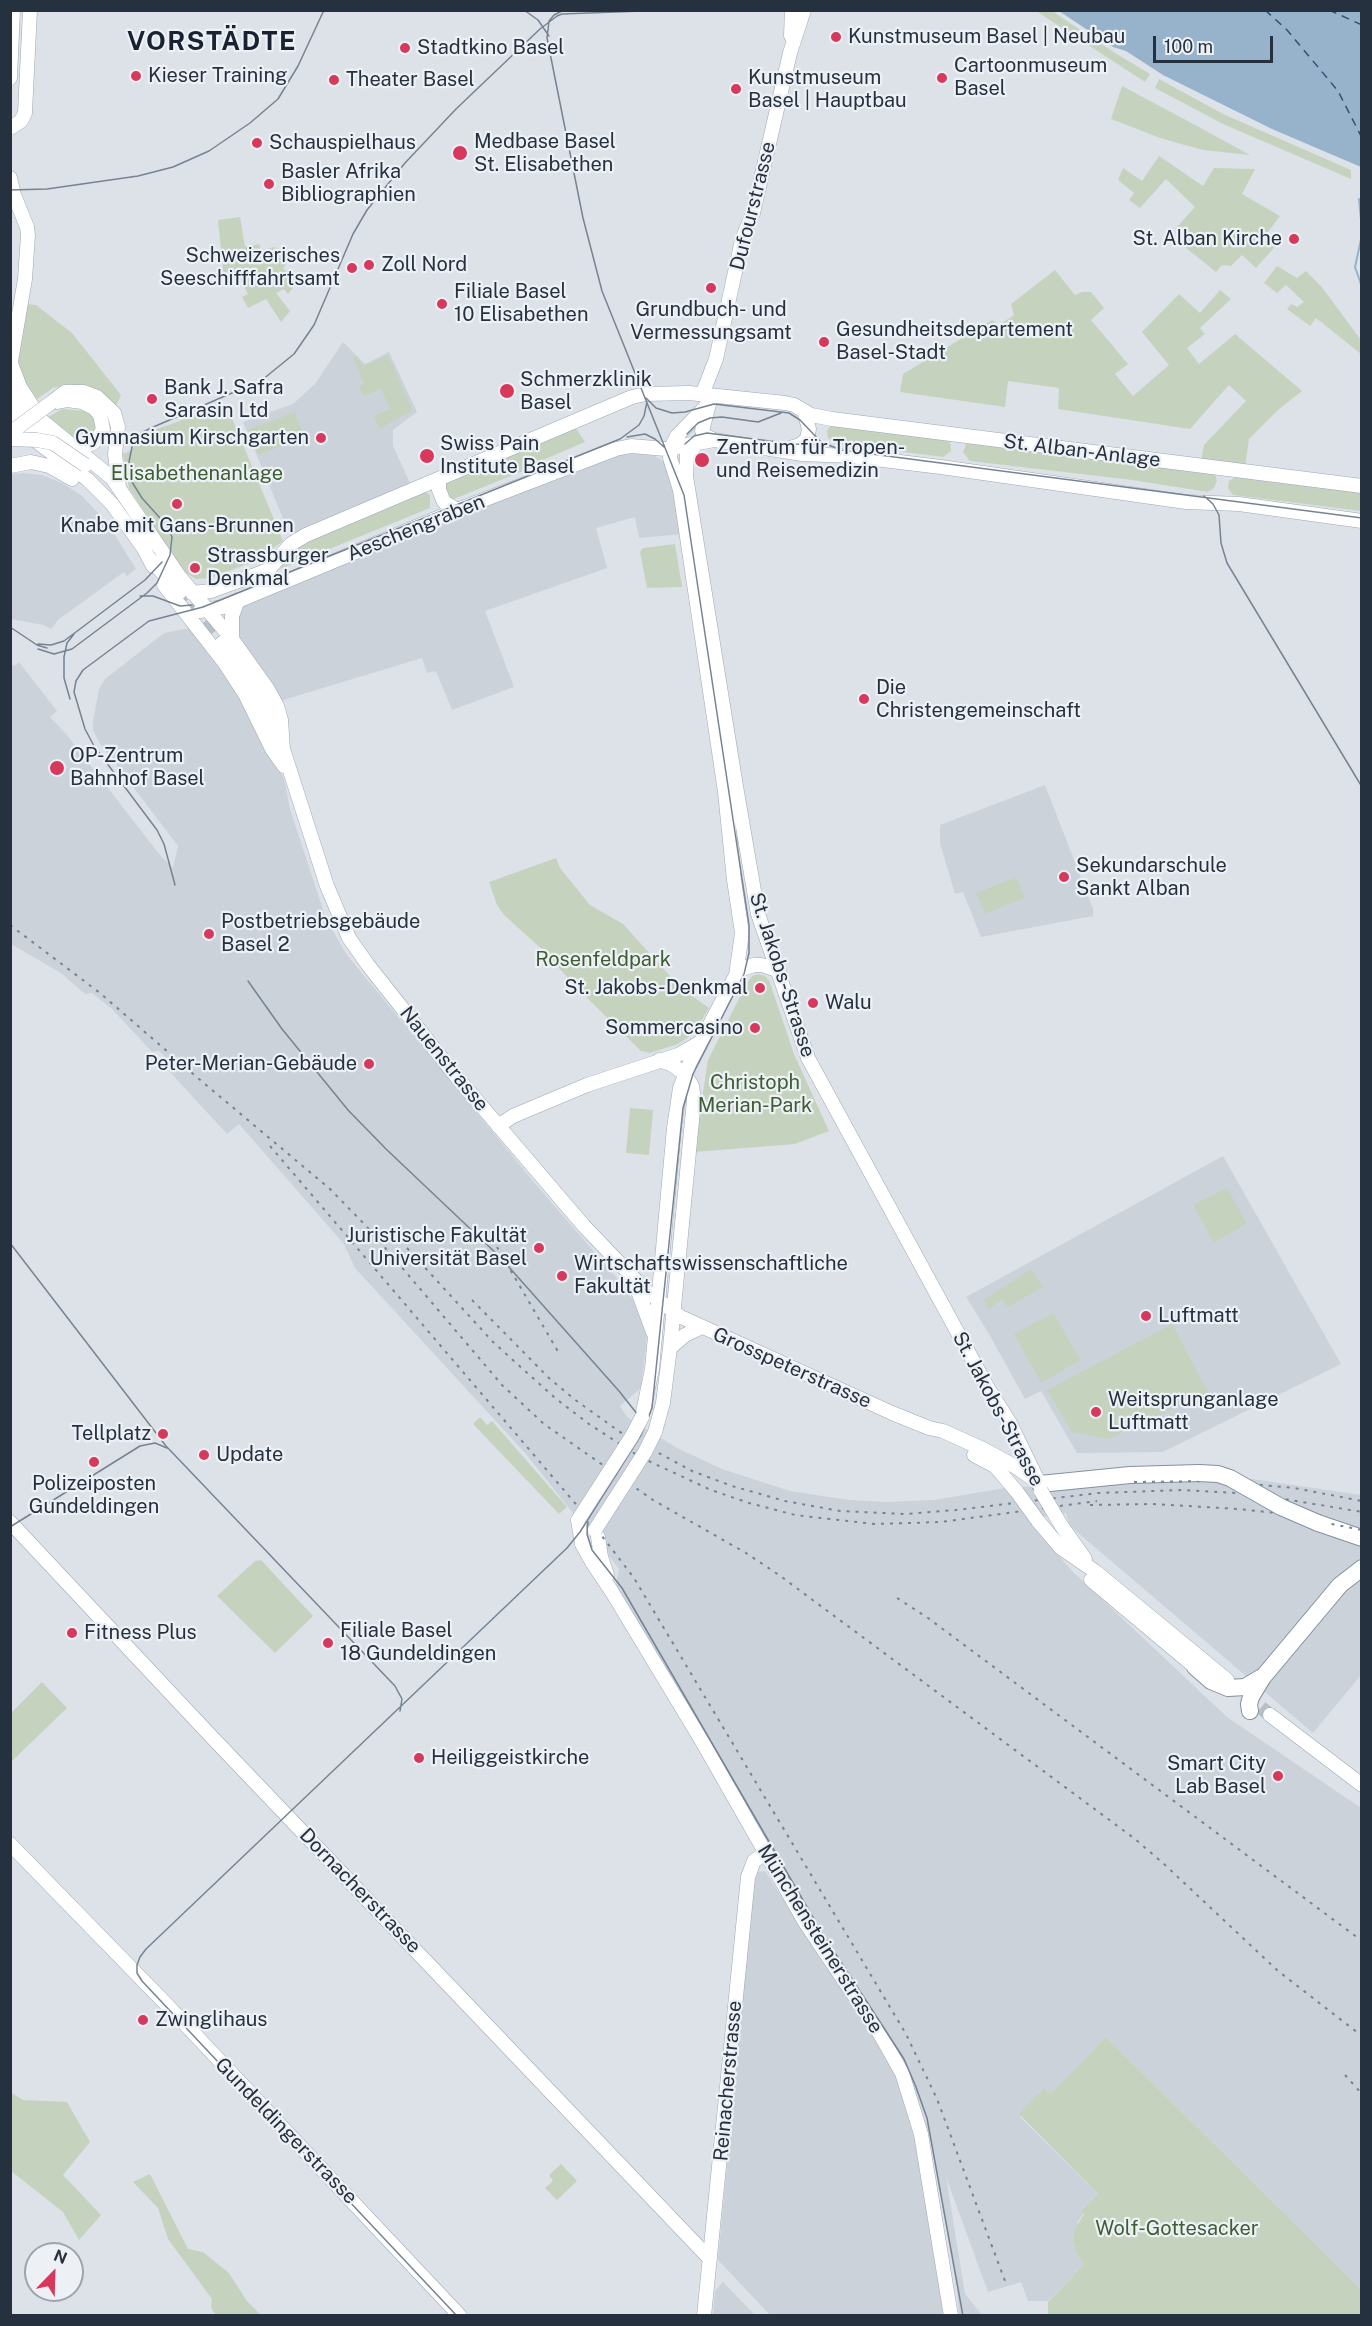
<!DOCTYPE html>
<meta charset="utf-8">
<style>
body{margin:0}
#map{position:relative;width:1372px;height:2326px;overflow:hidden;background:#dde2e8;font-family:"Public Sans",sans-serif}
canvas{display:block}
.frame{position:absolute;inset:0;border:12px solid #263140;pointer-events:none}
.north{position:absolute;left:24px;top:2242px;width:60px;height:60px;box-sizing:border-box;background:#edf1f6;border:2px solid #9da4ad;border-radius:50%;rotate:23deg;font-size:16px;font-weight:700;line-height:24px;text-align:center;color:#263140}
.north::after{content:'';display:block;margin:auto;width:21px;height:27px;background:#d6395c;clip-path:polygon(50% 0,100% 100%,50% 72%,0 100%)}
.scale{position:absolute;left:1153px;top:36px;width:120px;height:27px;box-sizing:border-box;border:3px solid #263140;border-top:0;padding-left:8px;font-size:18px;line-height:21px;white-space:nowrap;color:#263140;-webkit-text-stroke:4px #edf1f6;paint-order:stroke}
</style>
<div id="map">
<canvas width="1372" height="2326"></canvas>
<div class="frame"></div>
<div class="north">N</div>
<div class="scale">100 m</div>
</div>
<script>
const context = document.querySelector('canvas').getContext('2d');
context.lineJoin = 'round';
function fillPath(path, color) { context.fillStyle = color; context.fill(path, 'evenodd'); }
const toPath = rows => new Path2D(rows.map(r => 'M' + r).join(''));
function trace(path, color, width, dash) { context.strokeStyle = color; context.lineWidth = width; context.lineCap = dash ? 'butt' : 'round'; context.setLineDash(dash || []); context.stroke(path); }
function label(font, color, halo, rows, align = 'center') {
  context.font = font + ' "Public Sans",sans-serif'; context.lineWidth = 4.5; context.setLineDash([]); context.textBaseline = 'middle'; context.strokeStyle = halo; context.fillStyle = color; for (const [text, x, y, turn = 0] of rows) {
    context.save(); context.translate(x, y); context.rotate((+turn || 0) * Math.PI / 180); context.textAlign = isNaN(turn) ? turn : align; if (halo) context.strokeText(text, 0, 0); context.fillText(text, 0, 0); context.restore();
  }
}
fillPath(toPath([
 [343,342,365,364,389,352,417,412,393,430,393,446,411,485,290,535,243,422,293,404,315,384],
 [640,452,653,455,667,464,684,534,639,538,635,517,596,528,607,568,485,611,514,687,452,710,436,671,427,673,422,658,280,701,238,635,239,608,246,602,613,456],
 [23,473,42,475,64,484,82,496,108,524,136,569,127,576,124,572,121,574,58,620,51,629,44,625,11,619,11,474],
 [195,627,227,670,269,747,284,779,290,809,326,919,347,955,538,1187,617,1278,637,1305,647,1333,645,1355,641,1388,620,1406,628,1418,677,1448,722,1469,790,1491,849,1500,886,1502,934,1500,1005,1488,1186,1477,1252,1479,1361,1495,1361,1675,1313,1733,1070,1526,1066,1513,1027,1519,1072,1571,1227,1717,1361,1808,1361,2289,1106,2037,1049,2095,1042,2088,1020,2117,1098,2194,1081,2211,1084,2213,1078,2221,1073,2241,1076,2253,1084,2264,1048,2301,1028,2301,1021,2282,988,2292,946,2177,965,2294,982,2315,959,2315,957,2290,933,2152,925,2118,914,2086,902,2061,821,1934,664,1664,647,1640,616,1585,619,1569,604,1549,605,1546,579,1515,576,1517,526,1454,355,1268,344,1244,239,1124,227,1134,169,1071,172,1063,159,1051,152,1052,112,1009,92,993,85,994,61,973,11,944,10,663,14,666,19,662,57,711,50,717,67,735,159,854,173,868,178,846,99,742,93,730,93,721,99,689,105,679,164,633],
 [1045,785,1093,909,1093,916,981,937,963,892,955,894,940,843,940,825],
 [1223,1156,1341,1364,1163,1452,1077,1453,1041,1391,1025,1399,989,1334,966,1297],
 [765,1871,893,2068,915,2141,944,2315,770,2315,718,2260,743,1998,742,1987,754,1880,758,1872],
 [723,2282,755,2315,713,2315,715,2291]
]), '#cbd2da');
fillPath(toPath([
 [1036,11,1052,11,1115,53,1150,74,1145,82],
 [1159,79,1223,114,1351,170,1351,179,1223,124,1155,88],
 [1122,86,1197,126,1250,155,1203,150,1163,139,1111,119],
 [1159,156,1203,186,1214,168,1255,169,1242,194,1280,216,1267,233,1280,241,1256,268,1242,255,1231,266,1222,265,1216,272,1176,240,1183,234,1176,228,1195,207,1166,179,1140,208,1129,200,1134,193,1118,180,1123,168,1142,181],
 [240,217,245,247,259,244,261,250,274,247,283,252,290,257,283,269,301,278,288,294,284,289,276,293,290,311,281,322,266,299,248,308,242,297,248,294,240,279,242,277,240,274,237,274,239,277,224,279,218,220],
 [1277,266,1297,278,1306,271,1321,286,1361,340,1361,354,1316,318,1310,326,1287,309,1291,304,1297,307,1304,302,1286,285,1277,293,1264,283],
 [1055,270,1075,295,1082,292,1091,292,1104,308,1091,320,1128,364,1115,374,1133,396,1169,365,1142,332,1179,294,1200,313,1220,290,1231,299,1200,328,1205,334,1187,348,1199,364,1235,334,1302,391,1278,410,1249,439,1245,466,1201,461,1204,445,1246,401,1229,385,1190,429,1058,409,1059,388,1008,381,1005,407,900,392,903,374,992,320,999,325,1014,315,1011,304],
 [26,304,36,305,72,333,121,395,116,406,98,390,71,384,53,388,37,399,23,379,19,368,18,344],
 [388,355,412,410,379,429,374,416,390,409,381,389,363,396,359,386,364,384,353,357,357,356,363,366],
 [226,404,283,541,258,560,210,578,196,579,182,570,129,488,123,454,132,450,136,440,152,431],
 [62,409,83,411,91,415,98,425,95,436,83,441,77,440,48,417],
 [295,412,304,437,258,455,248,430],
 [831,425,950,440,951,451,943,457,840,444,828,438,827,430],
 [575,427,585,442,536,463,533,467,449,501,443,486,445,482],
 [967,442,1215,474,1217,481,1214,488,1208,492,1132,480,970,461,963,452],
 [1236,477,1361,492,1361,511,1233,495,1228,488,1229,481],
 [423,490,430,495,430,508,280,569,291,549],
 [675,544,682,587,647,588,640,552,643,548],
 [556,858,560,868,590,905,623,924,681,988,709,1008,696,1030,690,1036,678,1044,650,1053,641,1051,575,986,544,951,504,915,497,905,489,882],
 [1016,877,1025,898,985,914,976,893],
 [758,974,765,976,769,980,794,1054,829,1131,795,1144,694,1152,708,1060,747,983,752,976],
 [630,1108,653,1110,649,1155,626,1153],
 [1227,1188,1247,1223,1214,1243,1193,1205],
 [1031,1269,1043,1287,1008,1307,1002,1299,989,1309,984,1300],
 [1053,1313,1081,1360,1041,1383,1014,1334],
 [1172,1324,1208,1392,1108,1439,1072,1432,1047,1390],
 [480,1417,487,1425,492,1421,567,1507,559,1514,473,1424],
 [261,1560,313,1616,275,1653,217,1596,255,1561],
 [42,1682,67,1708,11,1762,11,1713],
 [1106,2037,1361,2289,1361,2315,1048,2315,1048,2302,1084,2264,1076,2253,1073,2241,1074,2230,1084,2214,1081,2211,1098,2194,1019,2114,1043,2088,1050,2094],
 [10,2092,23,2100,67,2102,90,2142,63,2175,101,2215,79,2240,63,2212,11,2171],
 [561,2164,577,2181,557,2200,545,2188,553,2181,549,2175],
 [150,2174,188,2249,203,2252,229,2273,247,2301,261,2315,216,2315,211,2308,212,2299,168,2239,158,2208,133,2182]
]), '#c5d3be');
fillPath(toPath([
 [1059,11,1361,11,1361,167,1272,129,1163,75,1126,51,1113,47]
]), '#96b3cb');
trace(toPath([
 [1359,199,1361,220],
 [1362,235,1355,267,1362,287]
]), '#96b3cb', 2);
trace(toPath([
 [1265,10,1287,30,1338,91,1362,138],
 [1329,10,1362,25]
]), '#2d5376', 1.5, [8, 6]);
trace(toPath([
 [114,499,149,543],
 [181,587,222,643],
 [1245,1694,1270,1715]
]), '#b8bfc6', 14, [14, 7]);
const major = toPath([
 [791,36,792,10],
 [10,78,13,10],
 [10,128,21,121,25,113,30,10],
 [10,178,14,195,27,227,28,235,25,279,11,361],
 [10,361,20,387,42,421,112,478,179,576,232,639,267,688,277,706,281,720,283,749,327,886,349,938,368,965,455,1075,584,1226,646,1291,681,1317,892,1413,929,1428,943,1431,985,1450,1016,1467,1040,1484],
 [10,393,26,418,51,443],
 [702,395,716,359,742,240,753,213,790,53,804,10],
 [52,402,65,392,84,392,97,397,114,413,118,427,115,454,119,487],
 [56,402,67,400,82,402,94,408,100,415,103,429,99,437,93,443,75,449],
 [709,403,677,436,671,448,670,458,680,490,725,792,734,880,742,933,736,975],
 [709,404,702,431,706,436,714,440],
 [10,411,17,424,29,436,87,479,112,504,144,549,153,566],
 [698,442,687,455,686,476,736,786,758,914,808,1058,989,1390,1010,1423,1039,1483],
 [787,449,800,445,807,439,809,429,804,411],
 [10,466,31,462,49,466,72,479],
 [439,480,439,490,444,502,457,510],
 [149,558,180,592],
 [164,585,224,662,245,694,272,749,284,766],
 [192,593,211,591,255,575,268,570,291,544,306,535,632,397,646,394,689,393,785,403,794,405,811,415,832,419,1362,486],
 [200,611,223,607,457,510,616,449,631,446,666,449,714,440,802,454,850,456,941,467,1186,502,1239,504,1362,521],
 [232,639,232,616,238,600],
 [222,643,262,701,278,736],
 [498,1126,513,1116,587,1085,678,1055,699,1043],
 [635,1283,653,1332],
 [670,1348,685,1335,702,1327],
 [642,1417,652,1369,674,1128,680,1088,690,1062,736,975,742,969,754,965,762,965,779,971],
 [655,1432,663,1403,670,1348,694,1100,692,1086,685,1074,671,1064,659,1060],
 [974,1455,995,1466,1017,1492],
 [578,1520,582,1544,592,1562,612,1592,703,1743,805,1922,880,2034,902,2073,921,2134,951,2316],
 [1038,1521,1061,1548,1096,1572,1227,1680],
 [10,1522,208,1733,710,2259],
 [1061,1525,1085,1559],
 [598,1537,601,1557,607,1575],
 [1091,1580,1195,1667],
 [1270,1715,1362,1785],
 [10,1844,169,2007,460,2316],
 [704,2316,748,1877,754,1861,765,1853]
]);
const highway = toPath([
 [1040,1484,1130,1475,1199,1473],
 [1318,1523,1362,1538],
 [1195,1667,1211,1681,1228,1688,1245,1687,1262,1677],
 [1250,1711,1249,1704,1251,1697,1263,1677,1340,1585,1362,1568]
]);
trace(major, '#9ca8b5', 15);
trace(highway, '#8491a0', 18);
trace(major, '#fff', 14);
trace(highway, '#fff', 16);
trace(toPath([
 [524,10,538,20,549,36],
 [683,10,710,10],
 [10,190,47,189,138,176,173,167,209,151,250,123,278,99,298,66,324,10],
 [646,398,656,408,672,413,685,412,714,404,789,413,800,420,821,442,841,450,1362,518],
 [687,434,698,423,710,418,722,417,758,422,781,413],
 [627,437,645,434,655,439,664,447],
 [685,444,694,436,707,433,793,444,826,445],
 [1204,496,1213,504,1219,515,1221,543,1227,563,1362,787],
 [140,596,153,596,180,606,192,605],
 [10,627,37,645,47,648],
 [38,644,51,645,64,641,145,580,162,562],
 [38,649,54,654,72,649,147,593,157,583,170,555,172,537,168,527,142,498,132,482,129,462,133,442,141,433,151,428,262,380,294,354,314,325,353,234,367,210,405,163,456,109,540,29,557,16,562,14,669,10],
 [70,699,64,678,64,657,67,643,74,634],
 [175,885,164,844,157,830,94,746,85,729,74,692,76,681,83,670,149,621,203,607,620,439,639,425,644,416,647,402],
 [248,981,282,1029,348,1110,386,1149,500,1257,619,1391,638,1415,641,1435],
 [10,1243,166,1446,395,1686,402,1699,400,1711],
 [588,1522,587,1534,592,1550,622,1588,822,1933,904,2059,916,2087,927,2118,963,2316],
 [10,1527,140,1446,155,1443,167,1448],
 [457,2316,142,1981,137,1973,137,1965,140,1957,146,1949,567,1548,580,1532,641,1435,652,1408,683,1108,693,1074,744,974,749,953,749,925,684,495,602,291,583,218,547,38,549,21,554,15,564,10]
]), '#768393', 1.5);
trace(toPath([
 [10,925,100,993,199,1079,330,1189,370,1230,502,1385,544,1424,653,1500,746,1553,779,1575,1135,1839,1164,1864,1278,1971,1362,2036],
 [270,1146,592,1523,634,1578,906,2034,937,2099,1005,2281],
 [497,1247,560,1355],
 [407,1248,493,1342,555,1398,589,1424,640,1457,711,1490,749,1503,795,1515,874,1524,941,1522,1097,1501],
 [472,1300,549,1378,574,1399,620,1432,692,1471,732,1486,785,1501,840,1511,905,1514,956,1510,1098,1493,1182,1490,1255,1494,1362,1512],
 [1134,1482,1218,1481,1294,1488,1362,1501],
 [1090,1505,1152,1504,1239,1509,1276,1513,1362,1530],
 [897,1598,928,1618,1362,1941],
 [1345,2075,1362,2094]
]), '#768393', 2, [3, 6]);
const majorBridge = toPath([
 [10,433,52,402],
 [10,439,37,440,53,443,85,465],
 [1041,1491,1061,1525],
 [1017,1492,1038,1521],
 [578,1520,632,1436,642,1417],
 [595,1530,645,1452,655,1432]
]);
const highwayBridge = toPath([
 [1199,1473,1218,1474,1230,1478,1281,1507,1318,1523]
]);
trace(majorBridge, '#9ca8b5', 15, []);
trace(highwayBridge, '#8491a0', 18, []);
trace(majorBridge, '#fff', 14);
trace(highwayBridge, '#fff', 16);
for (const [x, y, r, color] of [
 [836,37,6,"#d6395c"],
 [405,48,6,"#d6395c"],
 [136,76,6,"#d6395c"],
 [942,78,6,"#d6395c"],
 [334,80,6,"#d6395c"],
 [736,89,6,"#d6395c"],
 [257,143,6,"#d6395c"],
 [460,153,8,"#d6395c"],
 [269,184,6,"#d6395c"],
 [1294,239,6,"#d6395c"],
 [369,265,6,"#d6395c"],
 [352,268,6,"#d6395c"],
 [711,288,6,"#d6395c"],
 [442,304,6,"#d6395c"],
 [824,342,6,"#d6395c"],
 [507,391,8,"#d6395c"],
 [152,399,6,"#d6395c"],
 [321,438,6,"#d6395c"],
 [427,456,8,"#d6395c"],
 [702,460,8,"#d6395c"],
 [177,504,6,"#d6395c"],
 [195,568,6,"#d6395c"],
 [864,699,6,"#d6395c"],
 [57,768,8,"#d6395c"],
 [1064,877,6,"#d6395c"],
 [209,934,6,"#d6395c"],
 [760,988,6,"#d6395c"],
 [813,1003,6,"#d6395c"],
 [755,1028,6,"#d6395c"],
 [369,1064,6,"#d6395c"],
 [539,1248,6,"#d6395c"],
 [562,1276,6,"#d6395c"],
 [1146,1316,6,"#d6395c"],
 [1096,1412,6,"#d6395c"],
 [163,1434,6,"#d6395c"],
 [204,1455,6,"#d6395c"],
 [94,1462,6,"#d6395c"],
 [72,1633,6,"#d6395c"],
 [328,1643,6,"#d6395c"],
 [419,1758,6,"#d6395c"],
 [1278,1776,6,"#d6395c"],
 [143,2020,6,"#d6395c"]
]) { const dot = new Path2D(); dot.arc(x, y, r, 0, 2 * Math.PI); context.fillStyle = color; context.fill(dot); trace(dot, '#edf1f6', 2); }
label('20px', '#263140', '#edf1f6', [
 ["Kunstmuseum Basel | Neubau",848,37],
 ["Stadtkino Basel",417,48],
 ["Cartoonmuseum",954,66],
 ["Basel",954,89],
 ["Kieser Training",148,76],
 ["Kunstmuseum",748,78],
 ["Basel | Hauptbau",748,101],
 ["Theater Basel",346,80],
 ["Medbase Basel",474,142],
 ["St. Elisabethen",474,165],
 ["Schauspielhaus",269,143],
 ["Basler Afrika",281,172],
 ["Bibliographien",281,195],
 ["St. Alban Kirche",1282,239,"right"],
 ["Schweizerisches",340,256,"right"],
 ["Seeschifffahrtsamt",340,279,"right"],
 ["Zoll Nord",381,265],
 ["Filiale Basel",454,292],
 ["10 Elisabethen",454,315],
 ["Grundbuch- und",711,310,"center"],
 ["Vermessungsamt",711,333,"center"],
 ["Gesundheitsdepartement",836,330],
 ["Basel-Stadt",836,353],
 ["Schmerzklinik",520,380],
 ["Basel",520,403],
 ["Bank J. Safra",164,388],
 ["Sarasin Ltd",164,411],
 ["Gymnasium Kirschgarten",309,438,"right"],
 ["Swiss Pain",440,444],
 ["Institute Basel",440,467],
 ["Zentrum für Tropen-",716,448],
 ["und Reisemedizin",716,471],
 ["Knabe mit Gans-Brunnen",177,526,"center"],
 ["Strassburger",207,556],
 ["Denkmal",207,579],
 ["Die",876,688],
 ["Christengemeinschaft",876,711],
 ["OP-Zentrum",70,756],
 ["Bahnhof Basel",70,779],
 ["Sekundarschule",1076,866],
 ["Sankt Alban",1076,889],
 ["Postbetriebsgebäude",221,922],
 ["Basel 2",221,945],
 ["St. Jakobs-Denkmal",748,988,"right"],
 ["Walu",825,1003],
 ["Sommercasino",743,1028,"right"],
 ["Peter-Merian-Gebäude",357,1064,"right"],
 ["Juristische Fakultät",527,1236,"right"],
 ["Universität Basel",527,1259,"right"],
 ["Wirtschaftswissenschaftliche",574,1264],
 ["Fakultät",574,1287],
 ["Luftmatt",1158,1316],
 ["Weitsprunganlage",1108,1400],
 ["Luftmatt",1108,1423],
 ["Tellplatz",151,1434,"right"],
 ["Update",216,1455],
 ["Polizeiposten",94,1484,"center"],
 ["Gundeldingen",94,1507,"center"],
 ["Filiale Basel",340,1631],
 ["18 Gundeldingen",340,1654],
 ["Fitness Plus",84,1633],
 ["Heiliggeistkirche",431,1758],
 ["Smart City",1266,1764,"right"],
 ["Lab Basel",1266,1787,"right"],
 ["Zwinglihaus",155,2020]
], 'left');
label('20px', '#263140', '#edf1f6', [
 ["Dufourstrasse",753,206,-76],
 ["St. Alban-Anlage",1082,451,7],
 ["Aeschengraben",416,528,-22],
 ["St. Jakobs-Strasse",782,975,72],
 ["Nauenstrasse",444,1059,51],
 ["Grosspeterstrasse",792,1368,24],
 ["St. Jakobs-Strasse",998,1409,62],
 ["Dornacherstrasse",360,1891,46],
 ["Münchensteinerstrasse",820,1939,58],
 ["Reinacherstrasse",728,2081,-85],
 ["Gundeldingerstrasse",286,2131,46]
]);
label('20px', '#3d5d32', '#edf1f6', [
 ["Elisabethenanlage",197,474],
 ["Rosenfeldpark",603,960],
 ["Christoph",755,1083],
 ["Merian-Park",755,1106],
 ["Wolf-Gottesacker",1177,2229]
]);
context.letterSpacing = '1.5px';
label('bold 26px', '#182230', '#edf1f6', [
 ["VORSTÄDTE",212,42]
]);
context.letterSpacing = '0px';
</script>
